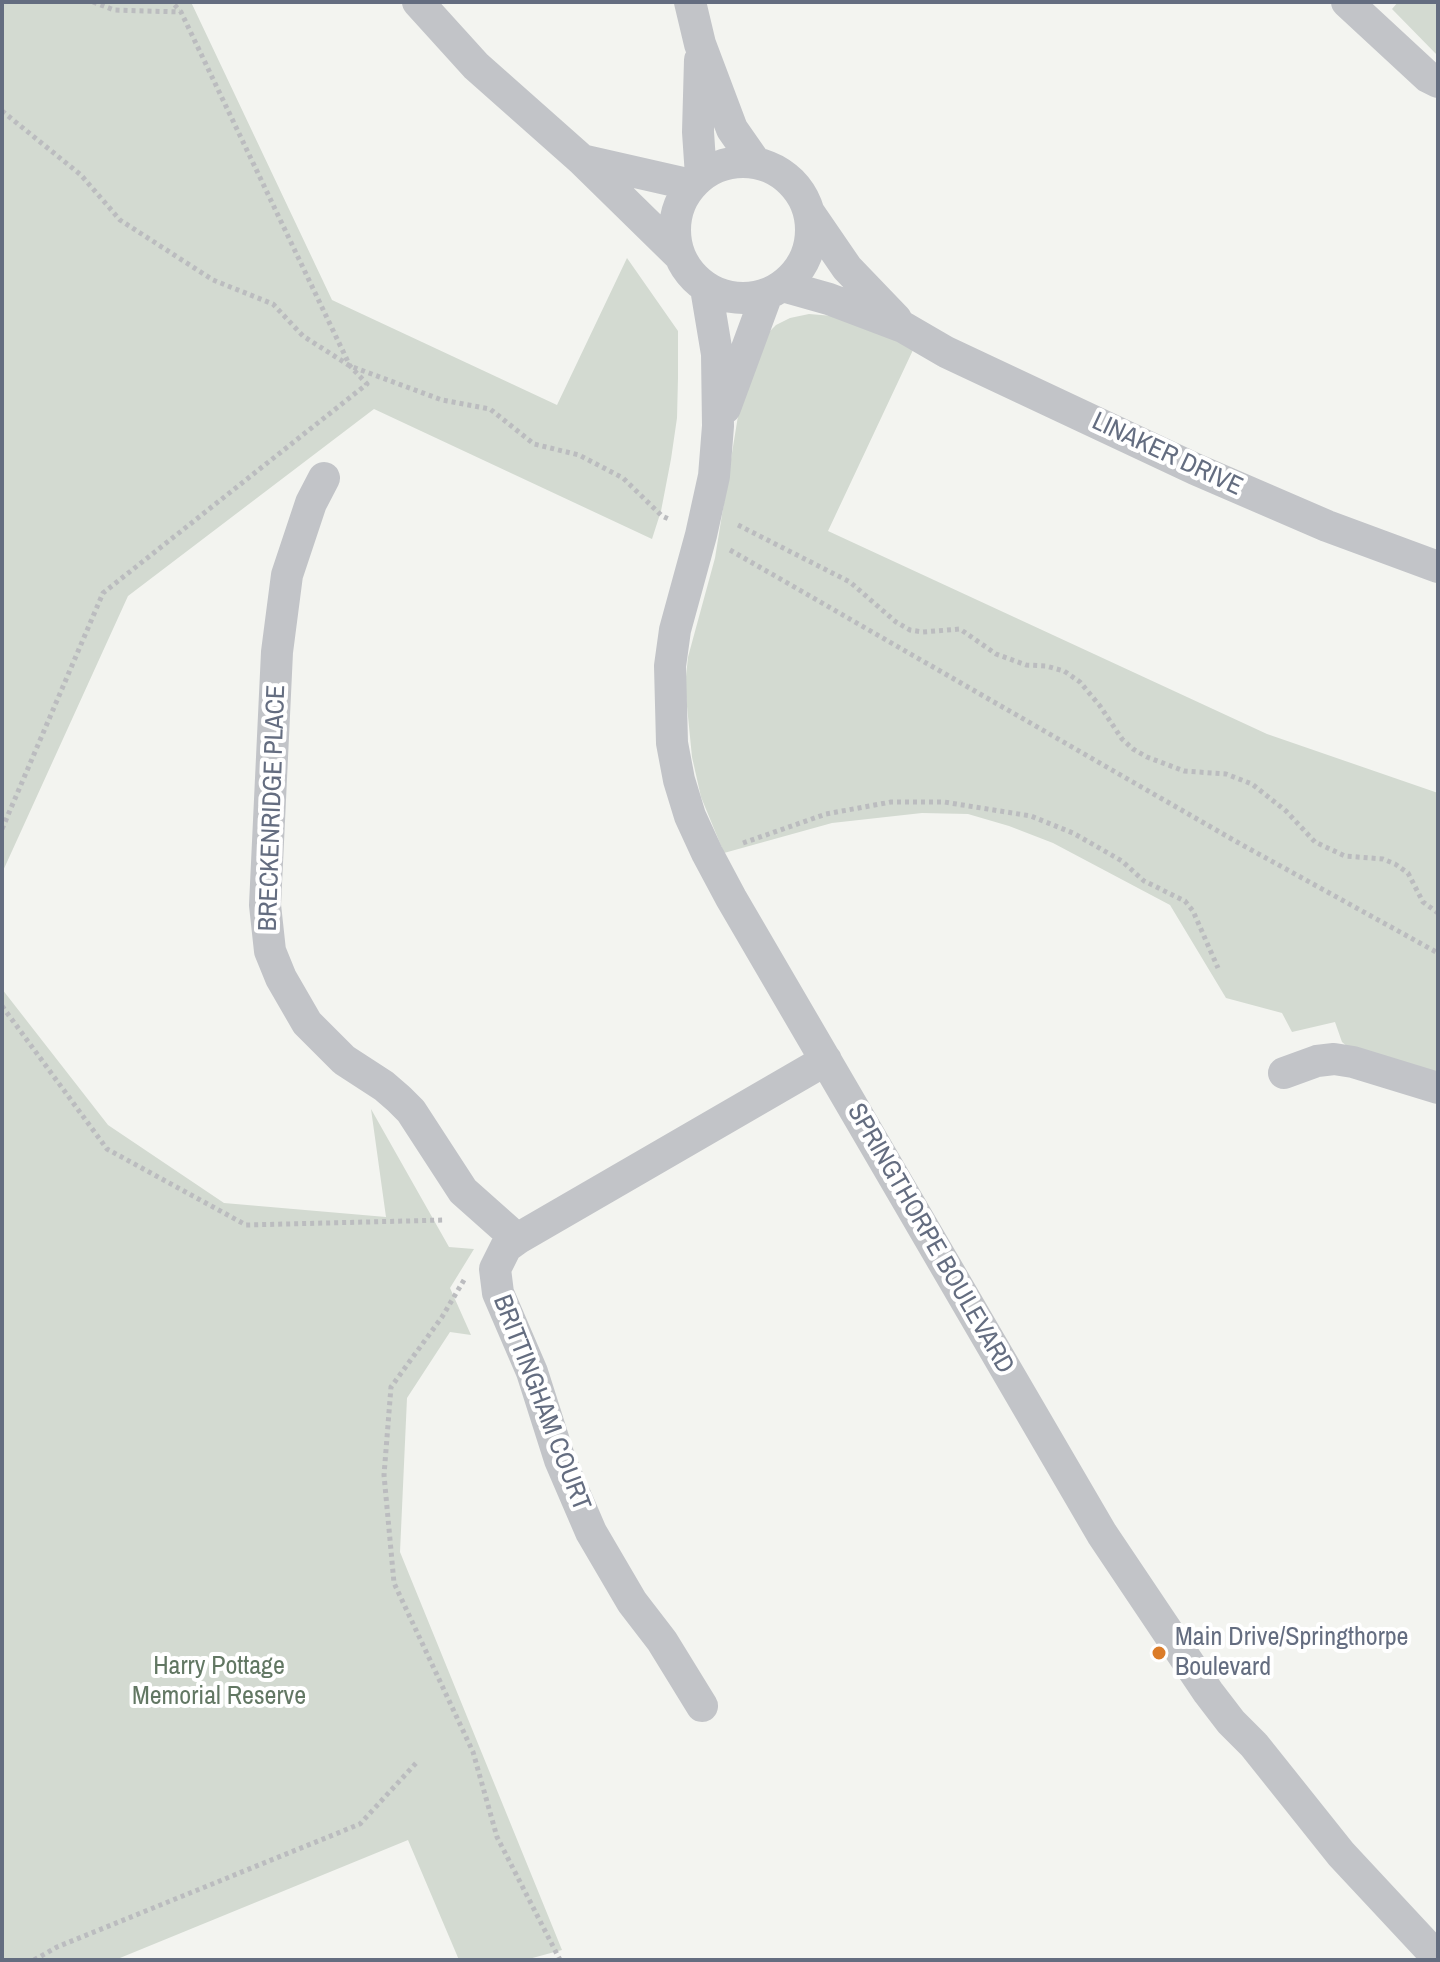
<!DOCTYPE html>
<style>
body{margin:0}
#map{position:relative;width:1440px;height:1962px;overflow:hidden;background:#f3f4f0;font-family:"Archivo Narrow",sans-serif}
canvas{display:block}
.frame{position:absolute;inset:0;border:4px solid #646d80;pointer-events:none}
</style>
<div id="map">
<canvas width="1440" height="1962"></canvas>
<div class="frame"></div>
</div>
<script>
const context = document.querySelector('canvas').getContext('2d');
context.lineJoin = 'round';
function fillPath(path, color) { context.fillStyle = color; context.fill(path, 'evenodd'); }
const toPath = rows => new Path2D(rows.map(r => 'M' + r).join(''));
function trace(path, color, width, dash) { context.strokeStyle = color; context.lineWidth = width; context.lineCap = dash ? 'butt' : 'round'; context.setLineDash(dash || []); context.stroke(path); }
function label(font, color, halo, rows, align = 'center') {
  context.font = font + ' "Archivo Narrow",sans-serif'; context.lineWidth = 8; context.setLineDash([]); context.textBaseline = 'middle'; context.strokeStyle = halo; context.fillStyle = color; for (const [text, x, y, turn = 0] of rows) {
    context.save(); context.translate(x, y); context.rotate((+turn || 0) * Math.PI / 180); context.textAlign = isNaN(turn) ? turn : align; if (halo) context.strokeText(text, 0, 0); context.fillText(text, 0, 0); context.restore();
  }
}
fillPath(toPath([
 [2,2,191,2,332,300,557,405,627,258,678,331,678,378,677,418,671,459,661,511,652,539,374,409,128,596,2,873],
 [1398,2,1438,3,1438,56,1392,9],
 [809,314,857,318,913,350,828,531,1267,734,1438,793,1438,1074,1348,1047,1342,1042,1335,1022,1292,1032,1282,1013,1226,998,1170,905,1053,843,1009,826,968,814,922,813,832,823,724,853,701,797,692,757,685,686,688,657,715,558,743,385,766,335,776,325,790,318],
 [2,989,108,1125,224,1203,386,1217,371,1109,449,1247,474,1249,450,1288,471,1335,450,1332,407,1398,400,1552,562,1950,525,1960,459,1960,408,1840,115,1960,2,1960]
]), '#d3dad1');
trace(toPath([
 [93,2,114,10,180,12],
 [2,111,81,175,120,220,213,280,273,304,303,336,350,366,442,400,490,409,534,444,579,455,623,478,662,516,671,520],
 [738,525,850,582,896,622,910,630,923,632,960,629,996,654,1026,665,1046,666,1064,671,1080,682,1100,706,1122,739,1133,749,1147,757,1184,771,1226,774,1252,784,1286,811,1315,842,1345,856,1383,859,1395,864,1408,873,1423,902,1438,913],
 [730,550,1237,842,1438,953],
 [2,829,103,593,367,384,350,366,181,12,172,2],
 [743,843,826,814,891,802,944,802,1031,816,1073,833,1122,861,1144,881,1185,901,1193,911,1218,968],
 [2,1006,107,1149,246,1225,445,1220],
 [464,1280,442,1317,391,1387,384,1475,394,1583,473,1752,497,1837,560,1960],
 [34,1960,57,1947,360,1824,417,1762]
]), '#bbbcbf', 5, [4, 4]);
trace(toPath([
 [418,2,476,66,582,160,679,255],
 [690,2,700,44,732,129,755,162],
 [1347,2,1428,77,1438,82],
 [700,60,698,132,701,176],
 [582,160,692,185],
 '675 230a68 68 0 1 1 136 0a68 68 0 1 1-136 0Z',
 [810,214,847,268,896,319],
 [783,286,829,299,903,327,946,352,1195,469,1327,526,1438,567],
 [706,288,717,354,718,426,714,476,701,535,675,630,670,666,672,743,679,780,690,816,707,853,731,898,1102,1534,1208,1692,1231,1722,1254,1745,1341,1854,1438,1958],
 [725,408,767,294],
 [324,478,311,503,287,575,277,652,265,905,270,951,281,978,307,1023,344,1060,384,1086,399,1099,411,1111,463,1191,517,1239],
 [1284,1073,1317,1061,1334,1059,1353,1062,1438,1088],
 [702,1706,662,1641,632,1602,591,1532,560,1460,532,1372,498,1293,495,1269,506,1247,517,1239,826,1060]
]), '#c2c4c8', 32);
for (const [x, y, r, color] of [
 [1159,1653,8,"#db7c29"]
]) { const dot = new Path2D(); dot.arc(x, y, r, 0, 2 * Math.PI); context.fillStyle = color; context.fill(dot); trace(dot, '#fff', 3); }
label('26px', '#646d80', '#fff', [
 ["LINAKER DRIVE",1167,455,25],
 ["BRECKENRIDGE PLACE",273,808,-88],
 ["SPRINGTHORPE BOULEVARD",930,1239,60],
 ["BRITTINGHAM COURT",541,1403,69]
]);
label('26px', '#646d80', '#fff', [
 ["Main Drive/Springthorpe",1175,1638],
 ["Boulevard",1175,1668]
], 'left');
label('26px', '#627763', '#fff', [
 ["Harry Pottage",219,1667],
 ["Memorial Reserve",219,1697]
]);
</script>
